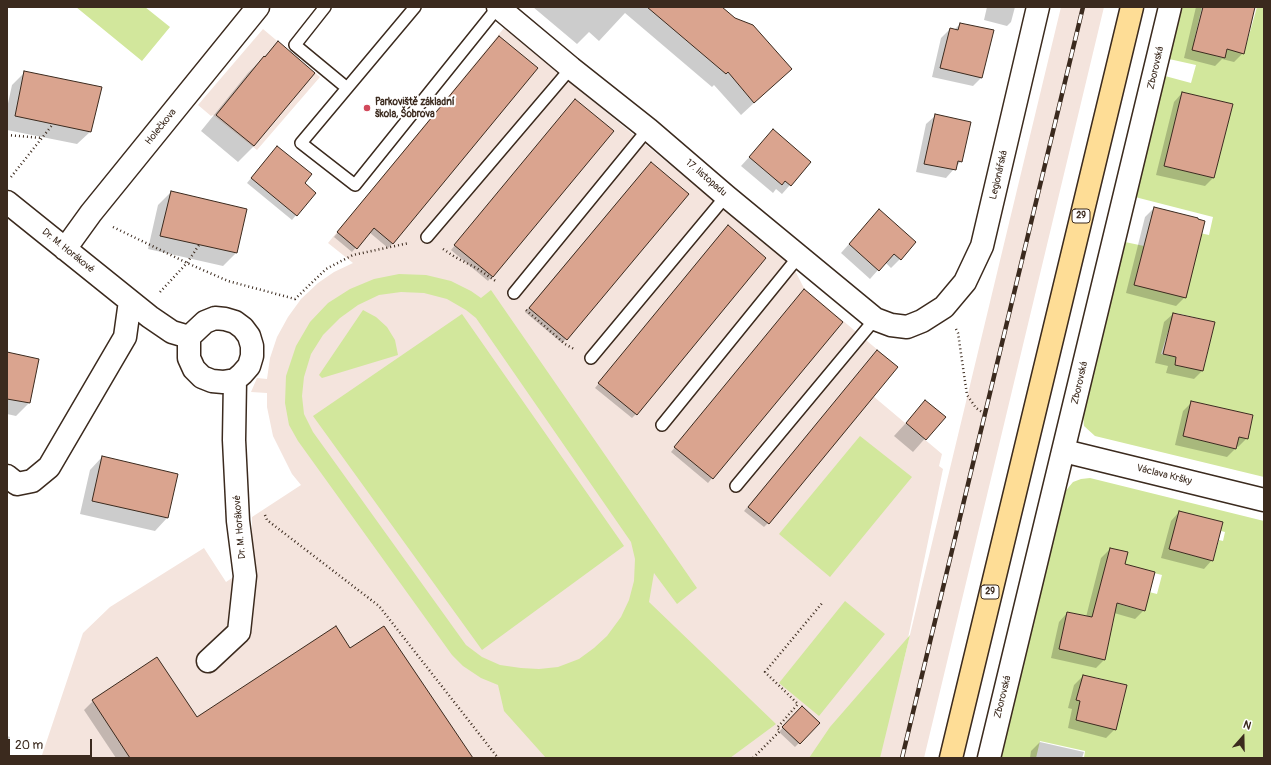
<!DOCTYPE html>
<meta charset="utf-8">
<style>
body{margin:0}
#map{position:relative;width:1271px;height:765px;overflow:hidden;background:#fff;font-family:Pangolin,sans-serif}
canvas{display:block}
.frame{position:absolute;inset:0;border:8px solid #3b2a1e;pointer-events:none}
.north{position:absolute;left:1223px;top:717px;width:40px;height:40px;-webkit-text-stroke:3px #fff;paint-order:stroke;rotate:20deg;font-size:11px;font-weight:700;line-height:16px;text-align:center;color:#3b2a1e}
.north::after{content:'';display:block;margin:auto;width:14px;height:18px;background:#3b2a1e;clip-path:polygon(50% 0,100% 100%,50% 72%,0 100%)}
.scale{position:absolute;left:8px;top:739px;width:84px;height:18px;box-sizing:border-box;border:2px solid #3b2a1e;border-top:0;padding-left:5px;font-size:12px;line-height:14px;white-space:nowrap;color:#3b2a1e;-webkit-text-stroke:3px #fff;paint-order:stroke}
</style>
<div id="map">
<canvas width="1271" height="765"></canvas>
<div class="frame"></div>
<div class="north">N</div>
<div class="scale">20 m</div>
</div>
<script>
const context = document.querySelector('canvas').getContext('2d');
context.lineJoin = 'round';
function fillPath(path, color) { context.fillStyle = color; context.fill(path, 'evenodd'); }
const toPath = rows => new Path2D(rows.map(r => 'M' + r).join(''));
function trace(path, color, width, dash) { context.strokeStyle = color; context.lineWidth = width; context.lineCap = dash ? 'butt' : 'round'; context.setLineDash(dash || []); context.stroke(path); }
function label(font, color, halo, rows, align = 'center') {
  context.font = font + ' Pangolin,sans-serif'; context.lineWidth = 4; context.setLineDash([]); context.textBaseline = 'middle'; context.strokeStyle = halo; context.fillStyle = color; for (const [text, x, y, turn = 0] of rows) {
    context.save(); context.translate(x, y); context.rotate((+turn || 0) * Math.PI / 180); context.textAlign = isNaN(turn) ? turn : align; if (halo) context.strokeText(text, 0, 0); context.fillText(text, 0, 0); context.restore();
  }
}
fillPath(toPath([
 [1061,7,1104,7,924,758,41,758,83,633,110,607,204,548,226,582,232,578,233,581,252,575,252,517,301,485,292,474,273,436,267,407,267,393,251,392,257,378,267,379,270,358,277,337,288,317,301,299,318,283,334,272,353,263,328,243,504,28,792,265,804,288,898,367,873,396,942,454,939,466,943,469,901,672],
 [263,29,320,77,257,150,213,115,211,116,198,105]
]), '#f4e4dd');
fillPath(toPath([
 [76,7,145,7,170,27,142,61],
 [1181,7,1202,7,1194,41,1216,56,1224,58,1227,49,1244,53,1257,7,1264,7,1264,477,1095,436,1084,426,1083,415,1125,242,1144,246,1134,285,1195,232,1209,235,1213,217,1135,197,1165,76,1191,83,1196,65,1169,59],
 [1182,92,1233,104,1214,178,1164,166],
 [1176,313,1215,322,1205,364,1200,364,1199,370,1175,365,1176,357,1161,354,1170,325,1172,326],
 [1191,401,1253,415,1248,438,1239,437,1236,449,1183,436],
 [399,274,426,275,451,281,471,291,481,298,491,290,697,588,677,604,654,573,649,602,776,724,730,758,546,758,504,711,498,685,481,678,463,666,452,655,298,441,289,425,285,403,286,376,296,346,310,322,328,303,350,289,374,279],
 [401,292,424,293,447,299,466,310,476,318,631,542,635,559,634,581,629,600,621,617,607,636,594,648,579,659,558,667,539,669,521,668,500,665,482,657,466,645,313,432,304,414,302,396,304,377,311,354,323,335,340,318,358,305,379,295],
 [363,310,376,317,387,327,395,340,398,355,322,378,319,375],
 [462,314,624,546,482,650,313,416],
 [860,436,912,477,830,577,779,534],
 [1090,478,1264,521,1264,758,1084,758,1085,751,1040,741,1036,758,998,758,1063,494,1073,482,1081,479],
 [1179,511,1223,522,1221,531,1225,532,1223,541,1219,540,1213,561,1169,549],
 [1107,560,1155,572,1154,573,1162,575,1157,594,1149,592,1144,611,1097,598],
 [1067,612,1113,621,1105,660,1059,649],
 [1094,677,1127,685,1116,729,1076,720,1080,701,1076,699,1081,683,1092,685],
 [845,601,885,634,819,716,779,683],
 [910,635,880,758,809,758,830,727]
]), '#d2e79c');
fillPath(toPath([
 [533,7,720,7,791,69,741,115,714,85,712,87,625,13,599,41,589,32,577,44],
 [987,7,1015,7,1011,22,1007,26,984,20],
 [1196,7,1255,7,1243,53,1234,62,1222,59,1215,66,1184,58],
 [960,24,981,78,973,86,932,77,941,38,950,29,954,30],
 [499,37,536,68,392,244,388,248,369,232,352,252,334,237],
 [278,43,254,146,238,162,201,131,248,73],
 [25,72,90,132,77,144,7,130,7,108,12,85],
 [1182,93,1213,178,1205,186,1156,175,1174,102],
 [571,105,612,131,488,281,451,250],
 [935,116,961,161,946,178,916,172,926,124],
 [773,131,790,185,782,194,776,189,773,193,741,166],
 [273,151,303,184,315,193,292,220,247,183],
 [647,167,566,339,562,343,525,312],
 [171,192,246,210,236,253,223,266,148,249,158,205],
 [1154,208,1185,297,1176,306,1126,293,1145,217],
 [871,219,900,259,891,268,885,262,870,279,841,253],
 [723,231,636,414,632,418,595,388],
 [800,295,842,322,708,483,671,452],
 [1173,314,1202,371,1194,379,1166,373,1168,366,1155,363,1164,322],
 [7,353,38,360,29,403,16,416,7,414],
 [873,356,768,523,764,527,744,511],
 [926,401,944,417,913,452,894,436],
 [1192,402,1247,438,1238,447,1236,446,1235,449,1227,457,1175,445,1183,411],
 [102,457,177,475,167,518,155,531,80,514,90,470],
 [1179,512,1212,560,1204,569,1161,558,1171,521],
 [1110,549,1124,565,1144,610,1135,619,1114,613,1104,660,1096,668,1051,658,1059,622,1067,613,1086,617,1101,558],
 [350,649,471,758,116,758,84,710,93,701,197,718],
 [1083,676,1115,729,1106,738,1068,728,1072,709,1068,708,1074,685],
 [797,711,819,723,795,747,779,732],
 [7,736,10,737,7,745],
 [1040,742,1084,752,1082,758,1030,758,1031,751]
]), '#0003');
const building = toPath([
 [647,7,722,7,735,18,753,25,792,69,754,103,728,72,726,74,647,7],
 [1203,7,1255,7,1244,54,1227,49,1225,58,1192,50,1203,7],
 [960,23,994,30,982,78,940,68,950,28,958,30,960,23],
 [499,36,538,68,393,244,374,228,357,249,337,232,499,36],
 [278,41,315,73,254,146,216,115,264,56,265,57,278,41],
 [24,71,102,87,91,132,15,116,24,71],
 [1182,92,1233,104,1214,178,1164,166,1182,92],
 [575,99,614,131,493,277,454,245,575,99],
 [935,114,971,122,962,162,958,161,956,170,924,164,935,114],
 [773,129,811,162,791,186,785,181,782,185,749,157,773,129],
 [277,146,312,174,305,183,316,193,297,216,251,178,277,146],
 [651,162,689,194,567,340,529,308,651,162],
 [171,191,247,209,237,253,160,236,171,191],
 [1154,207,1198,218,1198,219,1205,221,1186,298,1134,285,1154,207],
 [879,209,916,242,901,260,894,254,879,271,849,244,879,209],
 [728,225,766,258,637,415,598,383,728,225],
 [804,289,843,322,713,479,674,447,804,289],
 [1173,313,1215,322,1203,371,1175,365,1176,357,1163,354,1173,313],
 [877,350,898,367,769,524,748,507,877,350],
 [7,352,39,359,30,403,7,399,7,352],
 [925,400,946,417,926,440,906,423,925,400],
 [1191,401,1253,415,1248,439,1239,437,1236,449,1183,436,1191,401],
 [102,456,178,474,168,518,92,501,102,456],
 [1179,511,1223,522,1213,561,1169,549,1179,511],
 [1110,548,1128,552,1125,564,1155,572,1145,611,1117,603,1105,660,1059,649,1067,612,1092,617,1110,548],
 [336,626,350,648,384,626,473,758,130,758,92,700,157,657,197,717,336,626],
 [1083,675,1127,685,1116,730,1076,720,1080,701,1076,700,1083,675],
 [802,706,820,723,800,744,782,727,802,706]
]);
fillPath(building, '#daa48f');
trace(building, '#3b2a1e', 1);
const service = toPath([
 [325,7,295,45,347,88],
 [415,7,301,143,355,185,498,7],
 [427,237,571,68],
 [514,293,648,129],
 [591,358,726,196],
 [662,425,799,256],
 [736,486,875,319]
]);
const minor = toPath([
 [498,7,571,68,648,129,726,196,875,319,891,325,907,327,922,321,944,307,965,282,982,246,1038,7],
 [7,202,150,317,172,332,189,337],
 [65,249,91,213,258,7],
 [215,318,225,319,235,322,243,328,249,336,252,346,252,356,249,366,242,374,235,380,223,382,212,381,202,377,194,369,189,358,189,337,205,322,215,318],
 [1064,451,1264,500],
 [7,476,17,484,32,481,49,467,125,337,130,301],
 [208,661,239,632,245,576,238,521,234,440,235,380],
 [989,758,1170,7]
]);
const primary = toPath([
 [951,758,1132,7]
]);
trace(service, '#3b2a1e', 14);
trace(minor, '#3b2a1e', 25);
trace(primary, '#3b2a1e', 25);
trace(toPath([
 [7,135,42,138],
 [11,177,53,124],
 [113,227,187,263,228,281,295,299,326,269,353,255,409,243],
 [443,249,455,257,478,269,497,282],
 [160,292,187,263,199,245],
 [526,310,565,344,574,349],
 [956,329,958,333,967,395,976,408,985,414],
 [265,515,267,520,379,606,498,758],
 [753,758,780,731,777,728,798,704,765,672,823,602]
]), '#3b2a1e', 2.5, [1, 3]);
trace(service, '#fff', 11);
trace(minor, '#fff', 22);
trace(primary, '#fedd96', 22);
const rail = toPath([
 [902,758,1083,7]
]);
trace(rail, '#3b2a1e', 4.5);
trace(rail, '#fff', 3, [9]);
for (const [x, y, r, color] of [
 [367,108,4,"#d1495b"]
]) { const dot = new Path2D(); dot.arc(x, y, r, 0, 2 * Math.PI); context.fillStyle = color; context.fill(dot); trace(dot, '#fff', 1.5); }
for (const [x, y, w] of [
 [1081,216,18],
 [990,592,18]
]) { const box = new Path2D(); box.roundRect(x - w / 2, y - 7, w, 14, 3); context.fillStyle = '#fff'; context.fill(box); trace(box, '#3b2a1e', 1); }
label('bold 9px', '#3b2a1e', null, [
 ["29",1081,216],
 ["29",990,592]
]);
label('10px', '#3b2a1e', '#fff', [
 ["Zborovská",1156,68,-77],
 ["Holečkova",161,127,-51],
 ["Legionářská",999,175,-77],
 ["17. listopadu",706,178,41],
 ["Dr. M. Horákové",68,251,39],
 ["Zborovská",1080,383,-77],
 ["Václava Kršky",1164,475,14],
 ["Dr. M. Horákové",240,527,-95],
 ["Zborovská",1003,697,-76]
]);
label('bold 10px', '#3b2a1e', '#fff', [
 ["Parkoviště základní",375,102],
 ["škola, Šobrova",375,114]
], 'left');
</script>
